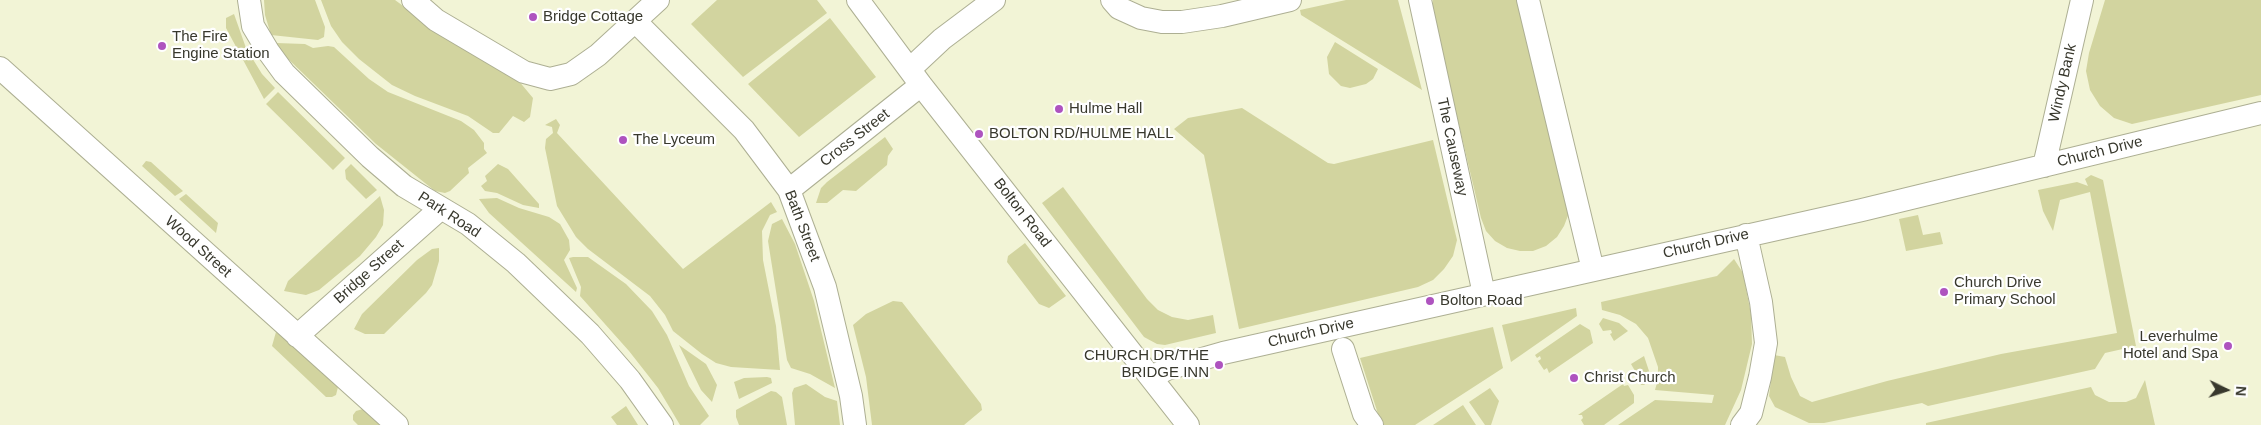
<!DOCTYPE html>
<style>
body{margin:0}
#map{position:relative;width:2261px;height:425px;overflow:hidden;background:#f2f4d6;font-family:Helvetica,sans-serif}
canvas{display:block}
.north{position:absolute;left:2201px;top:365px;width:50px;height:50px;-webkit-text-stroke:4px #fff;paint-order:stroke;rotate:94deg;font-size:14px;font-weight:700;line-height:20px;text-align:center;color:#38382d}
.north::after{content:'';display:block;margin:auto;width:18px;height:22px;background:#38382d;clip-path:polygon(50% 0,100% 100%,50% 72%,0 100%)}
</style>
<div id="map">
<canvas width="2261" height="425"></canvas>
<div class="north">N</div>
</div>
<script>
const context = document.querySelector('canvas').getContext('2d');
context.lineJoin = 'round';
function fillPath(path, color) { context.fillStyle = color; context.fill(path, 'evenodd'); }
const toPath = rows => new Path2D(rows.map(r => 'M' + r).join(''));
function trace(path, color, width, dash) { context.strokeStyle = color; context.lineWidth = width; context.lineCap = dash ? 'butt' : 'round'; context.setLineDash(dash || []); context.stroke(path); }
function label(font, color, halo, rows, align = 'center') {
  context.font = font + ' Helvetica,sans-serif'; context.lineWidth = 4.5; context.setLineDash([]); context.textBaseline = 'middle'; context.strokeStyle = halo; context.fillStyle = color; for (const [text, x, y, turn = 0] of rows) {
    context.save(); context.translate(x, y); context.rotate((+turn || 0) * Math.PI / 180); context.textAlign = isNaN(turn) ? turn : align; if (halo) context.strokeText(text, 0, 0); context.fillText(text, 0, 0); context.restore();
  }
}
fillPath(toPath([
 [264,0,315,0,325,27,324,37,318,40,271,35,265,15],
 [321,0,395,0,444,36,518,80,533,98,530,117,524,122,513,116,499,133,493,133,468,116,415,96,392,85,359,59,342,42,331,26],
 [717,0,817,0,827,13,743,77,691,24],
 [1346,0,1398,0,1422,90,1301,15,1300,10],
 [1433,0,1519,0,1569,213,1564,226,1557,237,1546,246,1533,251,1520,251,1507,248,1495,241,1486,231,1481,218,1433,15],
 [2105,0,2261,0,2261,95,2132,124,2114,118,2100,106,2090,90,2086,71,2089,53],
 [234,14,246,48,262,74,275,88,264,99,226,28,226,18],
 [830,18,876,77,799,137,748,84],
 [1335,42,1378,69,1373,79,1366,84,1350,88,1341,86,1329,74,1327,57],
 [276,43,305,44,313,48,328,46,334,47,369,79,388,92,461,121,474,130,484,143,484,149,487,153,468,168,469,173,450,191,445,193,435,191,376,144,282,53],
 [278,92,345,158,333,170,266,104],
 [1242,108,1328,163,1334,164,1433,140,1457,240,1453,256,1444,269,1433,280,1418,287,1239,329,1204,155,1174,129,1188,118],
 [556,119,560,125,557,133,683,269,771,202,777,212,770,215,762,231,763,260,776,326,780,370,731,367,716,363,702,354,673,331,665,315,650,296,588,249,576,237,557,206,545,148,546,139,553,133,552,127,545,125],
 [885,137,893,149,888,156,887,165,856,191,843,190,827,203,816,203,821,188,827,182],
 [146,161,151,162,183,191,175,196,142,166],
 [351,164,377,190,366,199,346,179,345,170],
 [498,164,508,169,539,204,539,208,523,205,497,193,485,191,481,186,487,181,485,176],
 [2091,175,2103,180,2136,346,2105,353,2095,369,1928,406,1922,403,1824,423,1809,423,1775,407,1769,396,1774,355,1785,357,1791,377,1800,396,1812,402,1887,381,2001,354,2117,333,2090,192,2060,200,2053,231,2043,211,2038,190,2077,182,2088,186,2085,179],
 [1063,187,1147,299,1158,310,1172,317,1188,320,1213,315,1216,333,1165,345,1157,344,1144,337,1042,203],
 [186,194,218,223,216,233,179,199],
 [380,196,384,210,383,225,376,237,360,256,319,290,306,295,284,291,288,281],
 [497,198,519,208,549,217,560,224,569,240,570,250,564,260,577,288,576,292,489,213,479,199],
 [1918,215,1923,235,1940,232,1943,244,1906,251,1899,219],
 [782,219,795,244,814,301,835,388,810,374,791,368,787,360,768,241,772,224],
 [1025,243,1066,296,1049,308,1039,304,1007,262,1008,256],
 [439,248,439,261,432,285,426,293,384,334,365,334,354,329,362,314,417,260,432,249],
 [573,257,588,257,626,284,652,311,667,335,689,386,709,416,700,425,680,425,658,388,629,351,580,296,581,287,569,258],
 [1734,259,1743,273,1751,314,1752,344,1741,390,1725,425,1618,425,1655,400,1712,403,1714,395,1655,390,1658,379,1658,367,1648,338,1636,324,1620,315,1602,310,1601,302,1717,276],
 [893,301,902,302,981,404,982,410,964,425,872,425,866,377,853,325,866,314],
 [1576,308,1577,316,1511,362,1502,325],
 [1603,318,1619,323,1628,331,1614,341,1610,334,1612,333,1611,330,1603,331,1599,324],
 [1580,324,1590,330,1593,343,1549,373,1547,368,1544,370,1538,361,1541,359,1540,356,1537,358,1535,355],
 [1493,327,1503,368,1415,425,1384,425,1378,414,1360,358],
 [276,332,308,357,338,387,336,395,332,397,326,397,272,346],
 [679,345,706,364,717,385,712,402,701,390],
 [1644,356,1649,371,1645,385,1641,385,1637,379,1640,372,1638,370,1635,371,1631,364],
 [767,377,771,378,772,383,739,399,734,382,744,378],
 [2145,380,2155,425,1926,425,1926,423,2091,387,2095,395,2109,402,2126,402,2136,398],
 [806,384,825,397,837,401,840,425,795,425,792,393,794,388],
 [1623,384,1624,386,1628,385,1634,395,1634,403,1604,425,1584,425,1581,420,1583,418,1582,415,1578,415],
 [1490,388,1499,401,1491,425,1485,425,1469,402],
 [771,391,776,392,782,397,787,425,739,425,736,417,736,410],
 [1463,405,1476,425,1433,425],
 [626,406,638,425,617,425,611,417],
 [363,409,382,425,358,425,353,420,353,415,356,411]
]), '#d2d49f');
const minor = toPath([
 [249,0,253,26,268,51,284,73,370,157,404,186,468,224,516,263,590,334,630,380,662,425],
 [413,0,436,20,524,72,550,79,571,74,598,55,658,0],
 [858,0,921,85,1188,425],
 [1112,0,1119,8,1141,18,1162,22,1182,22,1222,16,1290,0],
 [1420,0,1484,294],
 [1528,0,1593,270],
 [636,22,744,130,789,190,825,287,851,396,855,425],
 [0,68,397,425],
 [910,69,942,39,994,0],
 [2044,166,2082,0],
 [789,190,921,85],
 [297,336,440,209],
 [1343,349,1364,414,1372,425],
 [1152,377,1167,369,1223,353,1862,210,2261,113],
 [1742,425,1751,413,1760,377,1766,343,1761,302,1746,235]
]);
trace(minor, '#adaf93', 24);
trace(minor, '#fff', 22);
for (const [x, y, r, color] of [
 [533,17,5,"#ae53bf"],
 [162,46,5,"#ae53bf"],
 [1059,109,5,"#ae53bf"],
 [979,134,5,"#ae53bf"],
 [623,140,5,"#ae53bf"],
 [1944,292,5,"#ae53bf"],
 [1430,301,5,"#ae53bf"],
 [2228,346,5,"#ae53bf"],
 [1219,365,5,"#ae53bf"],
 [1574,378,5,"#ae53bf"]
]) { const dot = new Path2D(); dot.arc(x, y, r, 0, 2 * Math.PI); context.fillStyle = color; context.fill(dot); trace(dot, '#fff', 2); }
label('15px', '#38382d', '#fff', [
 ["Bridge Cottage",543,17],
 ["The Fire",172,37],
 ["Engine Station",172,54],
 ["Hulme Hall",1069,109],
 ["BOLTON RD/HULME HALL",989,134],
 ["The Lyceum",633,140],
 ["Church Drive",1954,283],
 ["Primary School",1954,300],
 ["Bolton Road",1440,301],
 ["Leverhulme",2218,337,"right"],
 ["Hotel and Spa",2218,354,"right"],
 ["CHURCH DR/THE",1209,356,"right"],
 ["BRIDGE INN",1209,373,"right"],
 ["Christ Church",1584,378]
], 'left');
label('15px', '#38382d', '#fff', [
 ["Windy Bank",2063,83,-77],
 ["Cross Street",855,138,-38],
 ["The Causeway",1452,147,78],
 ["Church Drive",2100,152,-14],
 ["Bolton Road",1022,213,52],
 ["Park Road",449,215,33],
 ["Bath Street",802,226,69],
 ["Church Drive",1706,244,-13],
 ["Wood Street",198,247,42],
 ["Bridge Street",369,272,-42],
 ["Church Drive",1311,333,-13]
]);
</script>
